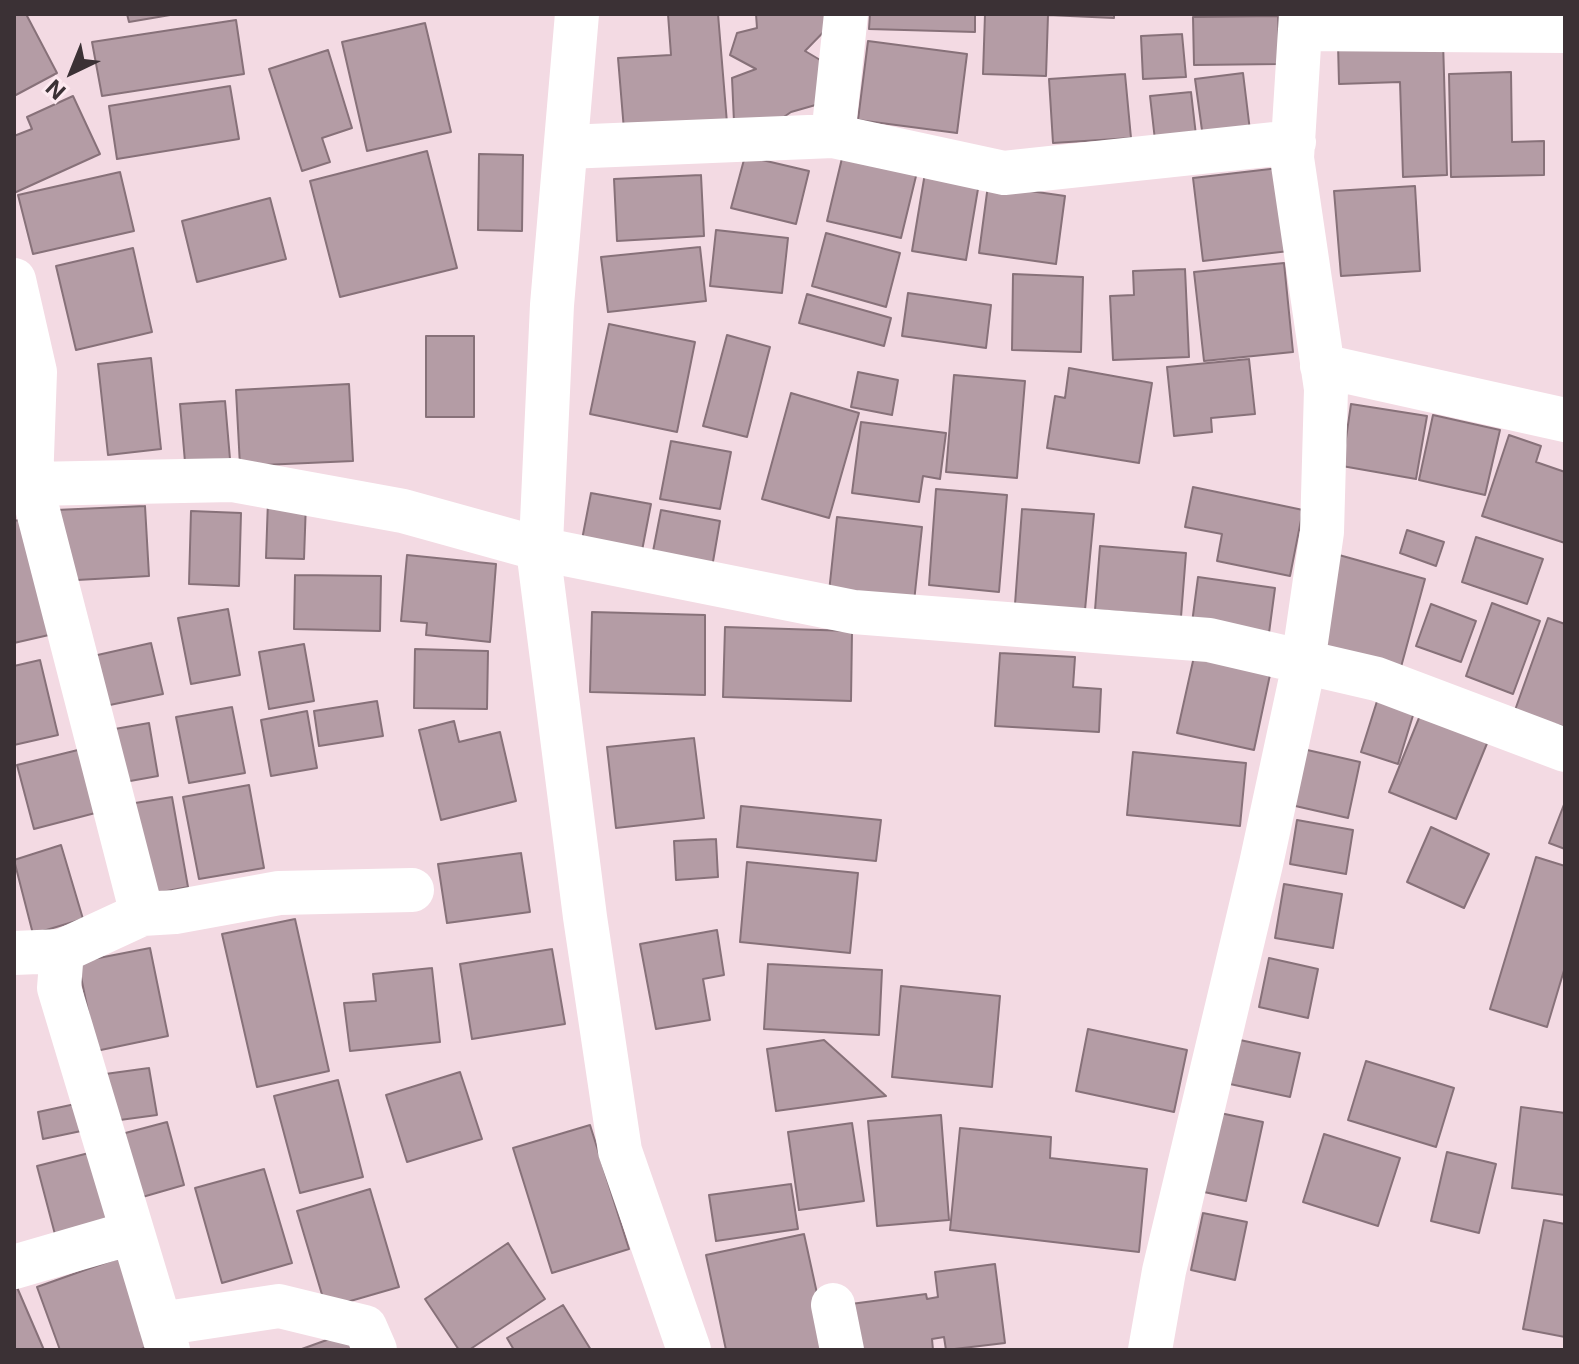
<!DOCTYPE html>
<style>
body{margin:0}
#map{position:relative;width:1579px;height:1364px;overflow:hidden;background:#f3dae3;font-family:Inter,sans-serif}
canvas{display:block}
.frame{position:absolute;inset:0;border:16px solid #3b3135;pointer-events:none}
.north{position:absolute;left:32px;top:32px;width:80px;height:80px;-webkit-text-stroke:6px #fde9f0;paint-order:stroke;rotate:223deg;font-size:22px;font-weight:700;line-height:32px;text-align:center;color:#3b3135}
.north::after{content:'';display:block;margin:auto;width:28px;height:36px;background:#3b3135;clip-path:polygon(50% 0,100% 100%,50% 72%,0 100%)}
</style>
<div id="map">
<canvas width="1579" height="1364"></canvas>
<div class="frame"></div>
<div class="north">N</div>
</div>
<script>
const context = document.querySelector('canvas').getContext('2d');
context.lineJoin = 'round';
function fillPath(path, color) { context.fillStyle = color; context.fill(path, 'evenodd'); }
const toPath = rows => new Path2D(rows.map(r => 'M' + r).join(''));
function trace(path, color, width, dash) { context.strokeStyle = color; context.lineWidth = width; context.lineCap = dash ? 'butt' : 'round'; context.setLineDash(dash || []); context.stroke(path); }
const building = toPath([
 [14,14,26,14,57,73,14,96,14,14],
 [127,14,176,14,129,22,127,14],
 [668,14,718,14,727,123,624,130,618,58,671,55,668,14],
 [756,14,840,15,805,51,832,67,819,104,791,112,768,128,734,122,732,78,756,69,730,55,737,33,757,28,756,14],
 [870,14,975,14,975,32,869,29,870,14],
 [985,14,1114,14,1114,18,1048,15,1046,76,983,74,985,14],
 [1278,16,1280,64,1194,65,1193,17,1278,16],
 [236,20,244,74,102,96,92,42,236,20],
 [425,23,451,132,367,151,342,42,425,23],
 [1182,34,1186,77,1143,79,1141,36,1182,34],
 [868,41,967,54,957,133,858,120,868,41],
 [1443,41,1447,175,1403,177,1400,82,1339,84,1338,44,1443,41],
 [328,50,352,128,322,138,330,162,302,171,269,69,328,50],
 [1511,72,1512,142,1544,141,1544,175,1451,177,1449,74,1511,72],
 [1243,73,1251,139,1204,145,1195,79,1243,73],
 [1125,74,1131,138,1053,143,1049,79,1125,74],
 [230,86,239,139,117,159,109,106,230,86],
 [1191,92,1197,144,1156,149,1150,96,1191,92],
 [73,96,100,154,14,193,14,136,32,129,27,117,73,96],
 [427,151,457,268,340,297,310,181,427,151],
 [479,154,523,155,522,231,478,230,479,154],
 [843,154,917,172,901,238,827,221,843,154],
 [745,156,809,171,796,224,731,208,745,156],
 [926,167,980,177,966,260,912,251,926,167],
 [1279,168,1289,251,1203,261,1193,178,1279,168],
 [120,172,134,231,33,254,18,195,120,172],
 [701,175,704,236,617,241,614,179,701,175],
 [988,185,1065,196,1056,264,979,253,988,185],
 [1415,186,1420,271,1341,276,1334,191,1415,186],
 [270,198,286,259,197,282,182,221,270,198],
 [716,230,788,238,782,293,710,286,716,230],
 [826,233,900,253,886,307,812,286,826,233],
 [700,247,706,301,608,312,601,257,700,247],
 [133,248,152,332,76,350,56,266,133,248],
 [1284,263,1293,352,1204,361,1194,272,1284,263],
 [1185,269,1189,357,1113,360,1110,296,1134,295,1133,271,1185,269],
 [1013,274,1083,277,1081,352,1012,350,1013,274],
 [908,293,991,305,986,348,902,336,908,293],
 [807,294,891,318,884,346,799,323,807,294],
 [609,324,695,342,677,432,590,414,609,324],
 [727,335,770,347,747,437,703,426,727,335],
 [426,336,474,336,474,417,426,417,426,336],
 [151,358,161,449,108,455,98,364,151,358],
 [1249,359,1255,414,1211,418,1212,432,1174,436,1167,367,1249,359],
 [1069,368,1152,383,1139,463,1047,448,1055,396,1065,398,1069,368],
 [858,372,898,380,892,415,851,407,858,372],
 [954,375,1025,381,1017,478,946,472,954,375],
 [349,384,353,461,240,466,236,390,349,384],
 [791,393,859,413,829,518,762,499,791,393],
 [225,401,230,459,185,462,180,404,225,401],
 [1351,404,1427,416,1416,479,1342,466,1351,404],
 [1433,415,1500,430,1485,495,1419,480,1433,415],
 [861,422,946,433,940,479,923,476,919,502,852,493,861,422],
 [1509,435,1541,446,1536,462,1565,472,1565,543,1482,516,1509,435],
 [671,441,731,452,720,509,660,499,671,441],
 [1193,487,1303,510,1290,576,1217,561,1222,534,1185,527,1193,487],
 [936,489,1007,495,999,592,929,585,936,489],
 [591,493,651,504,640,561,580,550,591,493],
 [268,500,306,502,304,559,266,558,268,500],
 [145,506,149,576,59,581,56,510,145,506],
 [1022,509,1094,514,1085,610,1015,604,1022,509],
 [661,510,720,521,710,579,650,567,661,510],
 [191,511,241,513,239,586,189,584,191,511],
 [38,516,62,632,14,643,14,521,38,516],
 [837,517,922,527,914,602,829,592,837,517],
 [1407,530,1444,542,1436,566,1400,553,1407,530],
 [1476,537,1543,559,1527,604,1462,582,1476,537],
 [1100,546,1186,553,1181,617,1095,610,1100,546],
 [407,555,496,564,490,642,426,635,427,623,401,621,407,555],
 [1339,555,1425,579,1401,667,1315,644,1339,555],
 [295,575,381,576,380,631,294,629,295,575],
 [1198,577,1275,588,1269,633,1192,623,1198,577],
 [1492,603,1540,621,1513,694,1466,676,1492,603],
 [1431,604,1476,621,1461,662,1416,646,1431,604],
 [228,609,240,675,191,684,178,618,228,609],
 [592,612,705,615,705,695,590,692,592,612],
 [1548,618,1565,624,1565,727,1514,713,1548,618],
 [725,627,852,631,851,701,723,697,725,627],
 [151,643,163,694,105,706,93,656,151,643],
 [304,644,314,701,269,709,259,652,304,644],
 [415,649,488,651,487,709,414,708,415,649],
 [1195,652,1271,670,1254,750,1177,733,1195,652],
 [1000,653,1075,657,1073,687,1101,689,1099,732,995,726,1000,653],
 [40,660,58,735,14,745,14,666,40,660],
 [1378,698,1415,709,1398,764,1361,752,1378,698],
 [377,701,383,736,319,746,314,711,377,701],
 [232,707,245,773,189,783,176,717,232,707],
 [307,711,317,768,271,776,261,720,307,711],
 [1421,713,1488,741,1456,819,1389,792,1421,713],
 [454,721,459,742,500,732,516,801,441,820,419,730,454,721],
 [149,723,158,776,119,783,109,730,149,723],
 [694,738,704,818,616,828,607,747,694,738],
 [86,748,103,811,34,829,17,765,86,748],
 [1303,749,1360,762,1348,818,1291,805,1303,749],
 [1133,752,1246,763,1240,826,1127,815,1133,752],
 [249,785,264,868,199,879,183,797,249,785],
 [172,797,188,887,146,895,129,804,172,797],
 [1565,802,1565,849,1549,843,1565,802],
 [741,806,881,820,876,861,737,847,741,806],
 [1297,820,1353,830,1346,874,1290,864,1297,820],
 [1431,827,1489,854,1464,908,1407,882,1431,827],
 [716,839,718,877,676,880,674,841,716,839],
 [61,845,83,919,33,934,14,860,61,845],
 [521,853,530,912,447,923,438,864,521,853],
 [1536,857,1565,866,1565,967,1547,1027,1490,1009,1536,857],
 [747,862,858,873,850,953,740,942,747,862],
 [1284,884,1342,894,1333,948,1275,938,1284,884],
 [295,919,329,1071,257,1087,222,934,295,919],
 [717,930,724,975,703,979,710,1020,656,1029,640,944,717,930],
 [150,948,168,1036,96,1051,78,962,150,948],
 [552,949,565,1024,472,1039,460,964,552,949],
 [1269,958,1318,969,1308,1018,1259,1007,1269,958],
 [768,964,882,970,879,1035,764,1029,768,964],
 [432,968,440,1042,350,1051,344,1003,376,1001,373,974,432,968],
 [901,986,1000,996,992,1087,892,1077,901,986],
 [1088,1029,1187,1050,1174,1112,1076,1091,1088,1029],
 [824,1040,886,1096,776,1111,767,1049,824,1040],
 [1240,1040,1300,1053,1290,1097,1230,1084,1240,1040],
 [1366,1061,1454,1088,1436,1147,1348,1120,1366,1061],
 [149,1068,157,1115,105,1122,98,1075,149,1068],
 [460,1072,482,1139,407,1162,386,1095,460,1072],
 [338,1080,363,1177,300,1193,274,1096,338,1080],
 [80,1103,86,1130,43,1139,38,1112,80,1103],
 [1521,1107,1565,1113,1565,1195,1512,1188,1521,1107],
 [1220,1113,1263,1122,1246,1201,1204,1192,1220,1113],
 [941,1115,949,1220,877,1226,868,1121,941,1115],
 [167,1122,184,1185,132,1200,114,1136,167,1122],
 [852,1123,864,1201,799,1210,788,1132,852,1123],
 [590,1125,629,1249,552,1273,513,1148,590,1125],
 [960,1128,1051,1137,1050,1158,1147,1169,1139,1252,950,1230,960,1128],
 [1324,1134,1400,1158,1378,1226,1303,1202,1324,1134],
 [97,1151,117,1227,57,1242,37,1166,97,1151],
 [1447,1152,1496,1164,1479,1233,1431,1221,1447,1152],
 [264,1169,292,1263,222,1283,195,1188,264,1169],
 [791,1184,798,1229,716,1241,709,1195,791,1184],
 [370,1189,399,1287,326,1308,297,1211,370,1189],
 [1203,1213,1247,1222,1235,1280,1191,1270,1203,1213],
 [1544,1220,1565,1224,1565,1337,1523,1329,1544,1220],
 [804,1234,825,1330,821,1350,726,1350,706,1255,804,1234],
 [508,1243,545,1299,469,1350,459,1350,425,1299,508,1243],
 [130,1254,161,1342,139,1350,60,1350,37,1287,130,1254],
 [995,1264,1005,1343,946,1350,944,1337,932,1339,933,1350,858,1350,851,1304,926,1294,927,1299,938,1297,935,1272,995,1264],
 [14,1285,16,1285,44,1350,14,1350,14,1285],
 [563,1305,591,1350,514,1350,507,1338,563,1305],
 [349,1332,356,1350,299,1350,349,1332]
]);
fillPath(building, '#b49ca5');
trace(building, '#877179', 2);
trace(toPath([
 [1300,29,1565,31],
 [833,136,846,14],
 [566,147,833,136,1004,173,1294,142],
 [14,280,35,372,31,484,142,914],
 [1322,366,1565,420],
 [14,488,31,484,233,480,403,511,540,549,854,612,1209,640,1377,679,1565,750],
 [14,953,62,951],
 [14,1267,131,1233],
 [833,1305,842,1350],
 [160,1324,279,1306,365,1327,375,1350],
 [168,1350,59,988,62,951,142,914,175,912,279,893,412,890],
 [1150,1350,1164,1271,1261,864,1300,683,1322,532,1326,389,1292,158,1301,14]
]), '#fff', 44);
trace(toPath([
 [577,14,552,305,540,565,585,917,620,1151,689,1350]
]), '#fff', 44);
</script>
